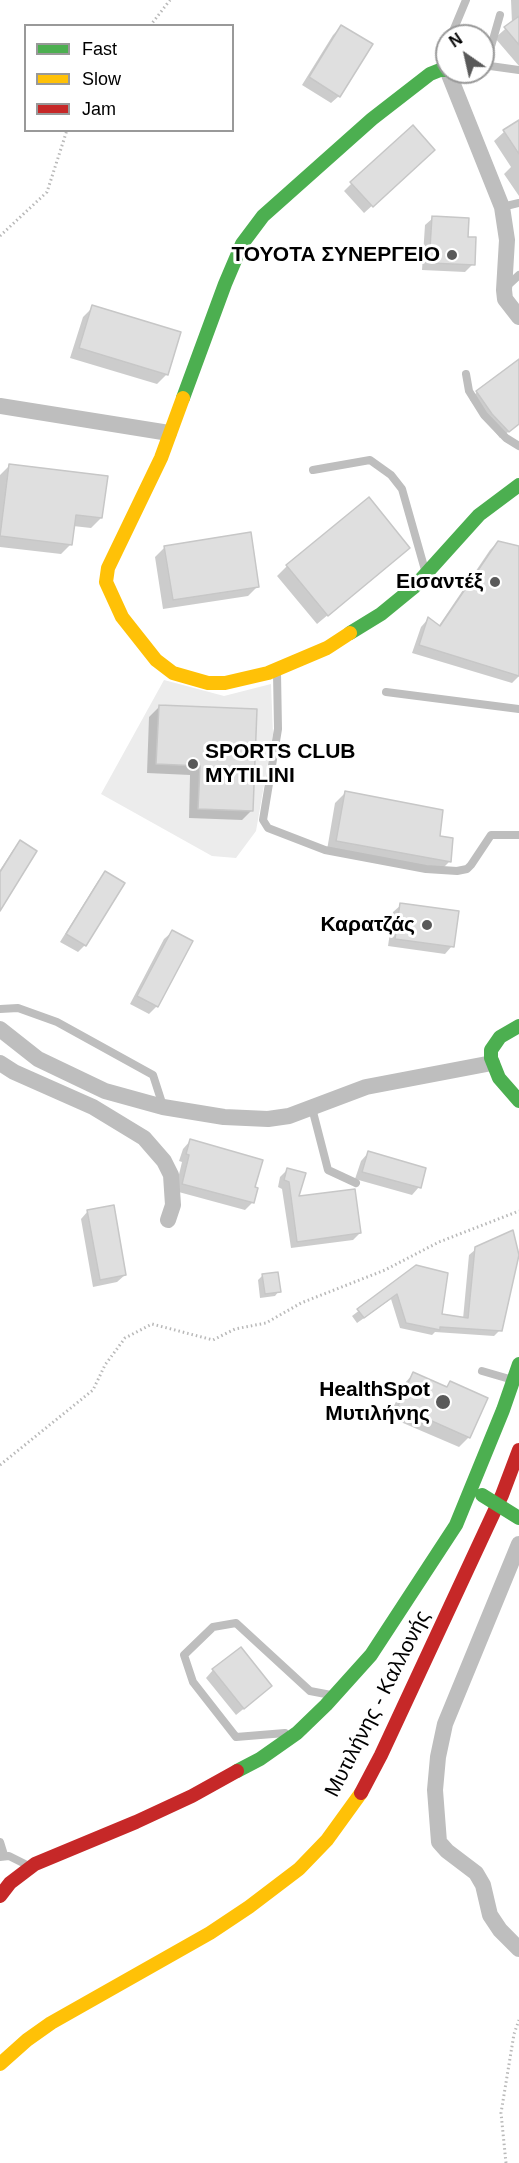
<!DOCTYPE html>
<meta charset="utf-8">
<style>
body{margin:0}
#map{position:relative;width:519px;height:2163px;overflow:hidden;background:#fff;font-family:Helvetica,sans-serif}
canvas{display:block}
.legend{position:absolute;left:24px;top:24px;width:210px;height:108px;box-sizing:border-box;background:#fff;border:2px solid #999;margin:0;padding:8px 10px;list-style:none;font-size:18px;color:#000}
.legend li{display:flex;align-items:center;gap:12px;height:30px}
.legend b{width:30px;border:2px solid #999}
.north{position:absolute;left:435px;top:24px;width:60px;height:60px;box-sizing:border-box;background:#fff;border:2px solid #999;border-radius:50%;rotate:326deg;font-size:16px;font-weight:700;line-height:24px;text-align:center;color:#000}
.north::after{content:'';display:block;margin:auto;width:21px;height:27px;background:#595959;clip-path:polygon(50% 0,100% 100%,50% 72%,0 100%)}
</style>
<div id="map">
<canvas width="519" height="2163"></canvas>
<ul class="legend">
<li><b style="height:8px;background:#4caf50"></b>Fast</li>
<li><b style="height:8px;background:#ffc107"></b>Slow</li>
<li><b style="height:8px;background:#c62828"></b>Jam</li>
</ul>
<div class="north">N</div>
</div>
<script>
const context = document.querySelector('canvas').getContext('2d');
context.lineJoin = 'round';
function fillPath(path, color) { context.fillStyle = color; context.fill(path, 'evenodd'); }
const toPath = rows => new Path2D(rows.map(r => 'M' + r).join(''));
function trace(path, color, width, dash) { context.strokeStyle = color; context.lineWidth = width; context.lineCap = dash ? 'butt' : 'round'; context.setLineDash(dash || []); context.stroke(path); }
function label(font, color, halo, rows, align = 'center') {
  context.font = font + ' Helvetica,sans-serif'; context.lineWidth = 6; context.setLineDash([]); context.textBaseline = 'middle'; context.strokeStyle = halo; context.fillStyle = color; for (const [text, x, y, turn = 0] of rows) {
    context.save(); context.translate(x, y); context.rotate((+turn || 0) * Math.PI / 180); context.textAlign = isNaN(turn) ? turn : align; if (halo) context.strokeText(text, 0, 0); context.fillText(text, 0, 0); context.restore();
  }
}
fillPath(toPath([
 [164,680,224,696,271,684,273,734,256,831,236,858,212,856,101,794]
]), '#ececec');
fillPath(toPath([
 [511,0,519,0,519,66,495,38,512,23],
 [341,27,339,96,331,103,302,85,333,35],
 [519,121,519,196,504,174,511,167,494,141,504,132],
 [426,157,364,213,344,191,351,184],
 [433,218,467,238,473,264,465,272,422,270,425,225],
 [93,307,167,374,157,384,70,358,83,317],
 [519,364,519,424,500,438,470,400,477,392],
 [10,465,101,518,91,528,73,526,71,544,61,554,0,547,0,475],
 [498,542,519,547,519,676,512,683,412,653,421,627,428,619,438,627,490,550],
 [165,547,258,586,248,596,163,609,155,557],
 [408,548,317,624,277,576,287,566],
 [159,707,252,810,242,820,189,818,190,775,147,773,149,717],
 [345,793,439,837,449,862,439,872,327,850,335,803],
 [20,842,0,909,0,870,13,850],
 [105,873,85,945,78,952,60,942,98,881],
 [401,905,452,946,445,954,388,946,393,912],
 [172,932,157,1006,149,1014,130,1004,164,939],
 [190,1141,253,1188,253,1202,245,1210,175,1191,182,1162,179,1161,183,1149],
 [368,1153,419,1187,412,1195,355,1179,361,1161],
 [288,1169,297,1198,360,1233,353,1240,291,1248,282,1189,278,1187,280,1177],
 [88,1211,125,1275,117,1282,93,1287,81,1219],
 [476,1249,500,1330,494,1336,435,1332,432,1335,400,1328,391,1299,357,1323,352,1316,416,1267,440,1316,463,1319,469,1255],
 [263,1275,279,1291,275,1296,260,1298,258,1280],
 [413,1374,445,1388,450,1383,469,1437,459,1447,389,1417,404,1384],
 [213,1670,263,1693,236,1715,206,1678]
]), '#0003');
const building = toPath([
 [519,16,519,45,504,27,519,16],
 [341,25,373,44,340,97,309,77,341,25],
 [519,120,519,154,503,130,519,120],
 [413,125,435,150,373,207,350,182,413,125],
 [432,216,469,218,468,237,476,237,475,265,429,263,432,216],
 [92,305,181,332,168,375,79,348,92,305],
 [519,359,519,424,509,432,492,414,476,391,519,359],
 [9,464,108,476,102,518,76,515,72,545,0,536,9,464],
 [369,497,410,548,328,616,286,565,369,497],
 [251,532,259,587,173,600,164,546,251,532],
 [498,541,519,546,519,676,419,645,428,617,440,626,498,541],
 [159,705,257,709,253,811,198,809,200,766,156,764,159,705],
 [345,791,443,810,440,836,453,838,451,862,336,841,345,791],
 [20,840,37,851,0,911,0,872,20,840],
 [105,871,125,883,86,946,66,934,105,871],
 [400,903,459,911,454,947,395,939,400,903],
 [172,930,193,941,158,1007,137,996,172,930],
 [190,1139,263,1160,255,1187,258,1188,254,1203,182,1184,189,1155,186,1154,190,1139],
 [368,1151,426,1168,421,1188,362,1172,368,1151],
 [287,1168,306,1173,299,1196,355,1189,361,1233,297,1242,289,1182,284,1180,287,1168],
 [114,1205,126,1275,100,1280,87,1210,114,1205],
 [513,1230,519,1255,502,1331,440,1327,440,1330,406,1323,397,1294,364,1318,357,1309,416,1265,448,1273,442,1314,468,1318,475,1247,513,1230],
 [278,1272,281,1292,265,1294,262,1274,278,1272],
 [413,1372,447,1387,450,1381,488,1398,470,1438,398,1406,413,1372],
 [241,1647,272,1686,244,1709,212,1669,241,1647]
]);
fillPath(building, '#dfdfdf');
trace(building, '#c7c7c7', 1.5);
trace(toPath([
 [150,26,170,0],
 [0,236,47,192,67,130],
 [0,1465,93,1390,105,1365,125,1338,152,1324,213,1340,235,1329,266,1323,301,1303,385,1270,439,1242,519,1211],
 [506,2163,501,2113,514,2034,519,2020]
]), '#b9b9b9', 3, [1.5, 3]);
trace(toPath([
 [451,36,466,0],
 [486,64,500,15],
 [483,65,519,70],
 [502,207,519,203],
 [506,287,519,275],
 [466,374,469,391,484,415,506,438,519,446],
 [313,470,370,460,391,475,402,489,425,570],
 [277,673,278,729,263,820,268,828,325,850,426,869,457,871,467,869,471,865,491,835,519,835],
 [386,692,519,709],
 [0,1009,18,1008,57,1022,153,1075,163,1106],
 [312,1108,328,1170,356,1183],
 [482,1371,513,1380],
 [285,1733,236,1737,193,1682,184,1655,213,1627,236,1623,310,1691,331,1695],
 [0,1842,4,1855],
 [0,1857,9,1856,27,1865]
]), '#bebebe', 8);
trace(toPath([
 [448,72,502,207,507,240,504,290,505,299,519,317],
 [0,406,169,433],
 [0,1029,38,1059,105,1091,163,1107,224,1117,268,1119,289,1116,366,1087,492,1063],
 [0,1063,14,1072,93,1107,144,1138,164,1161,171,1175,173,1205,168,1220],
 [519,1544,445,1724,438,1757,435,1790,439,1842,447,1851,476,1873,483,1885,490,1915,500,1930,519,1949]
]), '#bebebe', 16);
trace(toPath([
 [183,398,225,284,242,244,263,216,372,119,430,74,440,70,447,70],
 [350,633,381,614,414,587,479,515,519,485],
 [519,1026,500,1037,491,1050,491,1058,499,1078,519,1101],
 [237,1771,260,1759,297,1733,326,1705,371,1655,456,1525,503,1410,519,1364]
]), '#4caf50', 14);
trace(toPath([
 [183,398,161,458,108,568,106,582,122,617,156,660,173,673,208,683,225,683,268,673,327,648,350,633],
 [0,2064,27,2040,51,2023,210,1933,249,1907,299,1869,327,1840,361,1793]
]), '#ffc107', 14);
trace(toPath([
 [361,1793,381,1755,502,1495,519,1450],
 [0,1896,10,1883,35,1864,136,1822,192,1796,237,1771]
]), '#c62828', 14);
trace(toPath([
 [482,1495,519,1518]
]), '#4caf50', 14);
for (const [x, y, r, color] of [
 [452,255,6,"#595959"],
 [495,582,6,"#595959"],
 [193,764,6,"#595959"],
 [427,925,6,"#595959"],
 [443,1402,8,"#595959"]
]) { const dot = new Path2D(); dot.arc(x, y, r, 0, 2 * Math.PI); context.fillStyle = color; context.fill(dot); trace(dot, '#fff', 2); }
label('bold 21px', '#000', '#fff', [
 ["ΤΟΥΟΤΑ ΣΥΝΕΡΓΕΙΟ",440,255],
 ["Εισαντέξ",483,582],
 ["SPORTS CLUB",205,752,"left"],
 ["MYTILINI",205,776,"left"],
 ["Καρατζάς",415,925],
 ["HealthSpot",430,1390],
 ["Μυτιλήνης",430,1414]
], 'right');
label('21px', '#000', '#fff', [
 ["Μυτιλήνης - Καλλονής",378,1704,-63]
]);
</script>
